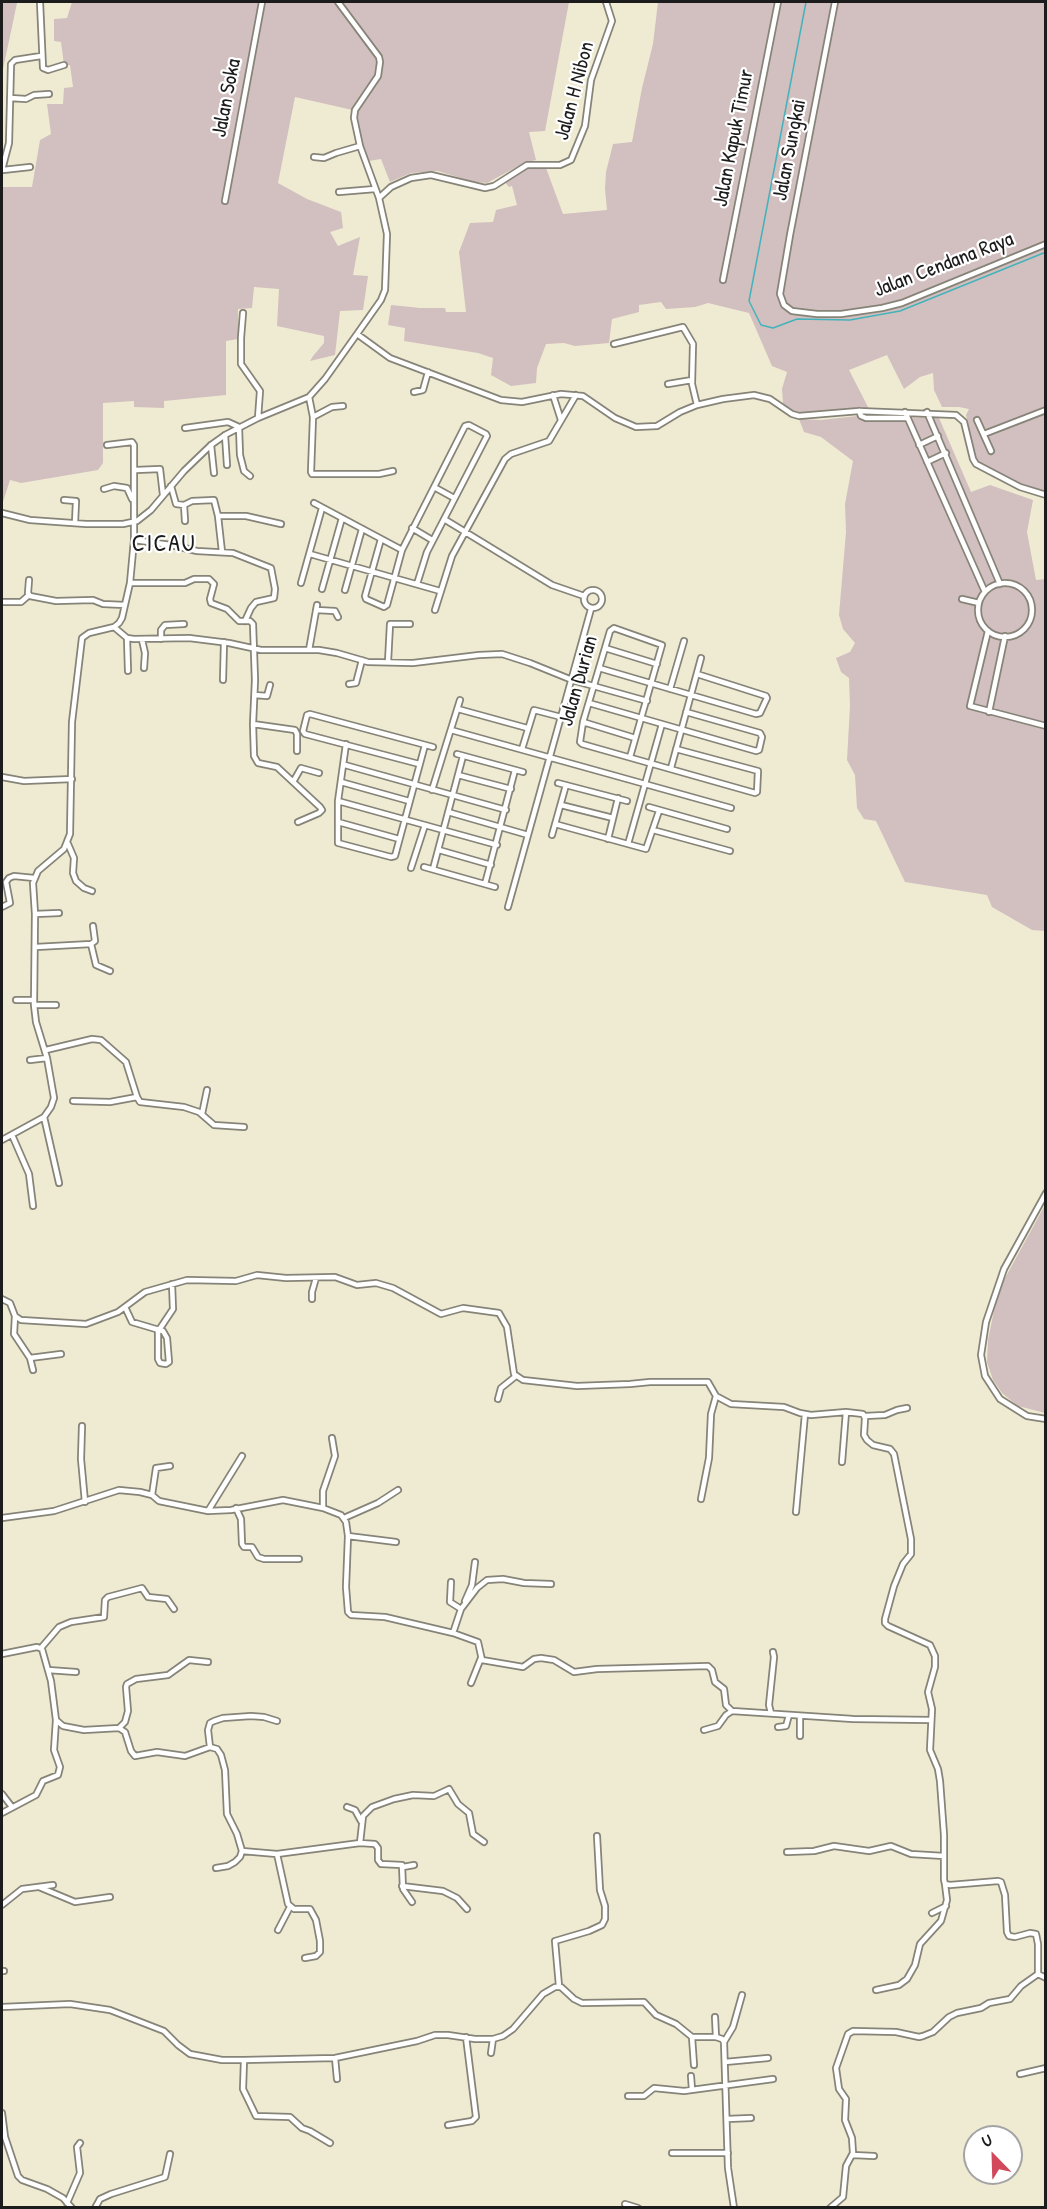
<!DOCTYPE html>
<style>
body{margin:0}
#map{position:relative;width:1047px;height:2209px;overflow:hidden;background:#efebd3;font-family:"Patrick Hand",sans-serif}
canvas{display:block}
.frame{position:absolute;inset:0;border:3px solid #1c1c1c;pointer-events:none}
.north{position:absolute;left:963px;top:2125px;width:60px;height:60px;box-sizing:border-box;background:#fff;border:2px solid #a4a4a4;border-radius:50%;rotate:337deg;font-size:16px;font-weight:700;line-height:24px;text-align:center;color:#1c1c1c}
.north::after{content:'';display:block;margin:auto;width:21px;height:27px;background:#d1495b;clip-path:polygon(50% 0,100% 100%,50% 72%,0 100%)}
</style>
<div id="map">
<canvas width="1047" height="2209"></canvas>
<div class="frame"></div>
<div class="north">U</div>
</div>
<script>
const context = document.querySelector('canvas').getContext('2d');
context.lineJoin = 'round';
function fillPath(path, color) { context.fillStyle = color; context.fill(path, 'evenodd'); }
const toPath = rows => new Path2D(rows.map(r => 'M' + r).join(''));
function trace(path, color, width, dash) { context.strokeStyle = color; context.lineWidth = width; context.lineCap = dash ? 'butt' : 'round'; context.setLineDash(dash || []); context.stroke(path); }
function label(font, color, halo, rows, align = 'center') {
  context.font = font + ' "Patrick Hand",sans-serif'; context.lineWidth = 4.5; context.setLineDash([]); context.textBaseline = 'middle'; context.strokeStyle = halo; context.fillStyle = color; for (const [text, x, y, turn = 0] of rows) {
    context.save(); context.translate(x, y); context.rotate((+turn || 0) * Math.PI / 180); context.textAlign = isNaN(turn) ? turn : align; if (halo) context.strokeText(text, 0, 0); context.fillText(text, 0, 0); context.restore();
  }
}
fillPath(toPath([
 [2,2,17,3,2,74],
 [72,2,569,2,545,131,529,132,536,160,524,163,487,183,473,182,438,171,411,173,390,182,381,159,369,161,357,128,357,111,295,97,278,183,307,199,341,212,343,228,330,232,338,246,360,237,353,275,368,276,363,310,340,311,335,355,310,361,313,356,324,343,324,336,277,326,279,289,254,287,252,308,238,309,238,339,226,341,226,395,164,401,164,408,134,407,134,401,103,403,103,463,98,470,21,483,10,480,2,505,2,187,32,187,40,140,51,134,47,104,63,104,64,88,73,87,70,65,64,65,61,42,54,41,54,19,67,18],
 [658,2,1045,2,1045,491,1018,483,982,465,976,459,966,415,969,409,959,407,942,407,934,390,933,373,920,377,904,389,887,355,849,370,869,409,845,409,809,414,792,411,783,403,782,389,787,372,772,366,749,313,708,303,695,307,666,309,661,302,639,305,639,312,612,319,609,343,575,346,564,343,546,344,537,368,536,383,511,386,491,375,493,358,478,353,404,341,405,328,388,325,391,305,420,308,445,308,446,312,466,312,459,252,470,223,493,222,496,210,517,205,512,186,509,187,505,182,523,169,532,166,546,168,563,214,607,210,605,189,606,172,613,144,632,142,642,88,653,44],
 [857,416,939,418,971,492,990,485,1033,500,1027,532,1036,580,1046,579,1045,931,1032,930,992,907,987,895,905,882,876,821,864,819,857,808,855,775,847,760,850,706,849,678,841,672,836,658,850,652,855,643,843,629,839,615,846,532,845,504,853,461,821,437,804,432,799,419,821,420],
 [1045,1205,1045,1413,1018,1406,1002,1393,993,1380,987,1362,988,1340,998,1291]
]), '#d2bfbf');
trace(toPath([
 [806,2,749,301,761,325,773,328,797,319,850,320,900,311,1046,252]
]), '#43b3bb', 1.5);
const minor = toPath([
 [40,2,43,68,48,70,64,65],
 [338,2,379,57,380,62,378,76,355,110,354,118,360,146,379,198],
 [835,2,790,235,780,294,784,305,792,311,817,314,841,314,882,308,902,303,1046,244],
 [10,98,26,99,34,95,49,94],
 [314,157,324,158,336,153,360,146],
 [2,170,9,143,11,64,15,60,41,56],
 [3,170,30,167],
 [339,192,375,189],
 [225,201,262,2],
 [723,280,778,2],
 [243,313,241,338,241,364,260,391,258,418],
 [357,334,381,300,385,290,387,234,379,198,391,187,411,178,431,175,485,188,494,186,527,165,560,165,571,160,585,126,591,80,612,21,606,2],
 [614,344,683,327,693,344,692,384,697,405],
 [668,384,692,380],
 [414,392,423,390,428,372],
 [553,395,561,420],
 [309,397,313,417,311,472,312,474,379,474,393,471],
 [859,411,861,416,866,418,907,418],
 [905,412,985,592],
 [927,412,1000,584],
 [313,417,332,407,343,406],
 [977,420,991,451],
 [239,427,240,455,244,471,250,476],
 [185,428,228,422,239,427],
 [984,434,1046,410],
 [225,435,227,465],
 [211,445,214,473],
 [919,445,938,436],
 [927,462,946,453],
 [136,470,160,469,163,495],
 [171,486,176,504,184,505,185,521],
 [434,487,454,498],
 [104,489,114,486,127,488,132,499],
 [64,500,76,501,75,523],
 [314,503,402,550],
 [184,505,192,501,214,500,218,516,246,516,281,524],
 [2,513,30,520,86,524,123,524,137,521,151,510,184,471,211,445,225,435,258,418,309,397,325,379,357,334,390,358,501,400,522,402,561,394,583,396,615,418,636,427,657,426,680,412,697,405,723,399,754,395,770,399,792,414,799,416,859,411,956,415,964,422,973,459,976,464,1020,487,1046,495],
 [218,516,222,552],
 [444,519,552,585,584,596],
 [412,528,432,540],
 [381,539,365,596,366,599,384,607,387,605,402,550,465,426,469,425,486,434,487,436,427,552,417,584],
 [134,540,171,545,197,551,233,553,271,568,275,589,274,598,256,602,251,608,245,621],
 [310,554,440,591],
 [29,580,28,593,30,596,56,601,93,600,103,604,125,605],
 [130,583,185,583,194,579,209,579,214,584,210,599,211,603,227,609,239,621,250,621,253,624,255,680,253,724,254,756,258,763,277,767,320,807,322,810,319,813,298,822],
 [301,583,322,508],
 '978 610a27 27 0 1 1 54 0a27 27 0 1 1-54 0Z',
 [322,589,342,518],
 '584 599a9 9 0 1 1 18 0a9 9 0 1 1-18 0Z',
 [345,590,362,529],
 [962,599,979,603],
 [2,602,21,602,29,595],
 [316,610,335,611,338,617],
 [435,610,452,556,505,459,511,454,549,441,576,395],
 [114,627,127,638,134,639,189,638,229,643,261,650,319,650,337,653,368,662,413,663,479,655,502,654,530,663,572,680,647,701],
 [988,631,970,706,1046,726],
 [127,638,128,671],
 [161,639,161,630,165,625,184,624],
 [142,640,145,653,144,668],
 [605,648,657,664],
 [309,650,317,605],
 [388,662,390,624,410,624],
 [599,668,756,714,760,713,767,698,766,696,697,674],
 [223,680,224,642],
 [349,684,356,683,362,660],
 [670,689,684,641],
 [255,695,267,696,270,685],
 [589,703,756,751,759,750,762,737,760,733,686,712],
 [458,709,527,728],
 [989,712,1005,636],
 [583,722,635,738],
 [253,724,295,730,297,734,297,751],
 [451,730,731,808],
 [346,744,338,801,338,843,391,857,395,856,425,745],
 [522,749,534,710,561,717],
 [457,754,523,772],
 [630,757,662,645,614,628,610,631,605,648,583,722,580,742,582,744,755,793,757,792,758,771,676,749],
 [419,764,305,734,303,731,307,715,310,714,433,747],
 [345,765,506,810],
 [671,768,701,658],
 [458,775,511,789],
 [2,777,24,781,72,779],
 [293,782,301,768,319,773],
 [341,782,409,801],
 [558,783,627,801],
 [432,790,460,700],
 [338,801,497,845],
 [561,805,613,818],
 [649,807,727,829],
 [448,812,528,835],
 [338,822,399,839],
 [555,824,646,849,659,811],
 [653,830,730,851],
 [552,835,566,785],
 [608,839,618,798],
 [68,844,74,858,73,873,76,881,84,888,92,891],
 [628,844,662,724],
 [439,850,491,865],
 [424,867,495,887],
 [411,868,425,825],
 [433,869,463,756],
 [485,884,515,770],
 [2,907,10,903,6,882,9,878,14,876,34,878],
 [508,907,591,609],
 [35,914,59,913],
 [91,944,96,965,110,971],
 [36,947,91,944,95,941,93,926],
 [16,1000,34,1000],
 [34,1005,56,1005],
 [46,1050,92,1039,101,1040,126,1062,137,1097,140,1102,184,1107,199,1112,214,1125,244,1127],
 [30,1060,47,1058],
 [73,1101,110,1102,137,1097],
 [202,1114,207,1090],
 [44,1117,59,1183],
 [12,1135,29,1174,33,1206],
 [2,1140,44,1117,51,1107,54,1098,47,1058,36,1022,34,1005,35,914,33,883,38,871,64,849,70,834,72,722,82,638,89,633,114,627,119,623,122,618,130,583,134,540,134,445,132,442,107,445],
 [1046,1193,1004,1269,986,1322,981,1355,985,1376,1000,1399,1027,1416,1046,1419],
 [2,1299,10,1303,15,1316,21,1320,86,1324,118,1312,145,1292,187,1280,236,1281,257,1275,286,1278,335,1277,357,1285,376,1283,393,1288,441,1314,463,1308,499,1313,507,1327,514,1374,523,1380,577,1386,630,1384,650,1382,708,1382,716,1396,731,1404,784,1407,800,1413,811,1415,846,1412,863,1414,865,1418,864,1435,867,1440,873,1445,890,1449,894,1454,911,1539,911,1554,903,1564,894,1586,885,1619,885,1623,888,1626,930,1645,935,1656,935,1667,928,1692,932,1709,930,1750,938,1769,940,1781,944,1835,944,1880,945,1884,950,1885,998,1881,1001,1882,1005,1895,1007,1932,1009,1936,1015,1937,1030,1933,1036,1934,1038,1944,1038,1974,1046,1978],
 [312,1299,312,1292,316,1278],
 [125,1307,132,1322,159,1330,173,1309,172,1284],
 [15,1316,14,1334,30,1358,61,1354],
 [158,1329,158,1359,160,1363,166,1364,169,1362,167,1338,163,1331,159,1330],
 [30,1358,33,1370],
 [498,1399,501,1388,516,1376],
 [865,1416,885,1415,897,1410,907,1408],
 [82,1426,81,1459,85,1502],
 [842,1462,846,1412],
 [152,1495,156,1468,170,1466],
 [701,1499,709,1458,711,1414,716,1396],
 [236,1508,241,1519,242,1544,244,1547,252,1547,258,1557,264,1559,299,1559],
 [323,1508,323,1491,335,1456,332,1438],
 [208,1511,242,1456],
 [796,1512,805,1414],
 [2,1518,54,1511,119,1490,140,1492,152,1495,159,1501,208,1511,231,1510,283,1500,323,1508,341,1515,346,1522,348,1536,346,1587,348,1612,351,1615,385,1617,453,1633,478,1642,482,1660,523,1667,534,1659,541,1658,554,1660,574,1672,597,1669,708,1666,712,1670,715,1682,724,1689,726,1705,732,1711,853,1719,931,1720],
 [344,1518,378,1503,398,1490],
 [348,1536,396,1542],
 [451,1582,450,1602,461,1609],
 [465,1601,472,1585,475,1562],
 [453,1633,461,1609,477,1588,487,1580,503,1579,524,1583,551,1584],
 [41,1648,59,1627,71,1622,104,1617,105,1600,108,1597,142,1588,148,1597,167,1599,174,1609],
 [2,1654,37,1647,42,1649,51,1681,56,1720,63,1726,84,1730,119,1728,125,1732,131,1751,135,1756,157,1752,185,1756,210,1747,217,1749,221,1755,225,1770,227,1814,237,1834,242,1851,277,1854,360,1843,375,1844,378,1848,378,1860,381,1864,402,1865,403,1889,412,1902],
 [48,1670,76,1672],
 [471,1683,481,1658],
 [771,1713,769,1705,774,1657,773,1652],
 [778,1727,786,1726,789,1715],
 [119,1728,125,1722,128,1711,126,1687,127,1684,136,1679,168,1675,189,1660,208,1662],
 [704,1730,718,1726,726,1715,732,1711],
 [800,1736,800,1716],
 [210,1747,208,1730,210,1723,214,1721,223,1718,251,1716,264,1717,277,1721],
 [2,1794,12,1807],
 [347,1807,355,1810,361,1821],
 [2,1813,36,1795,43,1781,58,1775,60,1767,54,1750,56,1720],
 [360,1843,363,1816,372,1807,394,1799,413,1795,434,1796,449,1789,458,1804,469,1813,473,1834,484,1842],
 [787,1852,814,1851,834,1846,869,1851,891,1846,911,1854,944,1856],
 [277,1854,288,1904,294,1909,310,1909,316,1920,320,1941,320,1952,316,1956,305,1958],
 [403,1867,414,1865],
 [216,1868,228,1866,235,1862,240,1857,242,1851],
 [402,1886,443,1891,457,1898,467,1909],
 [39,1887,75,1902,110,1897],
 [2,1905,22,1889,53,1885],
 [932,1913,946,1906],
 [278,1930,290,1907],
 [2,1971,4,1971],
 [559,1986,555,1941,589,1931,602,1925,605,1919,605,1906,600,1890,597,1836],
 [876,1990,899,1985,907,1979,915,1965,920,1944,941,1921,947,1900,945,1884],
 [2,2007,70,2004,110,2010,164,2031,178,2045,190,2054,222,2060,244,2060,335,2058,417,2041,435,2035,448,2035,475,2039,493,2039,503,2036,513,2029,543,1994,555,1987,561,1987,574,1999,582,2003,644,2002,656,2015,676,2024,692,2037,716,2037,722,2039,724,2042,728,2168,734,2208],
 [715,2017,716,2037],
 [692,2037,694,2065],
 [724,2042,733,2027,742,1995],
 [491,2053,493,2039],
 [335,2058,337,2079],
 [244,2060,243,2089,256,2116,290,2117,302,2128,310,2131,330,2143],
 [725,2062,768,2058],
 [1020,2074,1046,2068],
 [691,2076,692,2090],
 [628,2096,644,2096,654,2088,684,2091,773,2079],
 [2,2113,5,2137,18,2176,22,2180,47,2189,63,2198,72,2208],
 [727,2119,751,2118],
 [448,2125,472,2121,476,2117,466,2037],
 [672,2153,728,2153],
 [853,2155,874,2156],
 [67,2203,80,2173,77,2147,80,2143],
 [625,2204,638,2208],
 [95,2208,100,2199,111,2194,165,2177,170,2154],
 [830,2208,843,2197,846,2166,853,2153,852,2138,845,2120,846,2099,839,2089,836,2068,848,2034,853,2031,896,2032,919,2037,923,2036,933,2032,949,2017,957,2013,981,2008,989,2003,1010,1999,1021,1986,1038,1974]
]);
trace(minor, '#868478', 8);
trace(minor, '#fff', 4.5);
label('21px', '#1c1c1c', '#fff', [
 ["Jalan H Nibon",575,91,-75],
 ["Jalan Soka",227,98,-79],
 ["Jalan Kapuk Timur",734,138,-79],
 ["Jalan Sungkai",790,150,-79],
 ["Jalan Cendana Raya",944,265,-21],
 ["Jalan Durian",579,681,-74]
]);
context.letterSpacing = '1.5px';
label('24px', '#1c1c1c', '#fff', [
 ["CICAU",164,545]
]);
context.letterSpacing = '0px';
</script>
